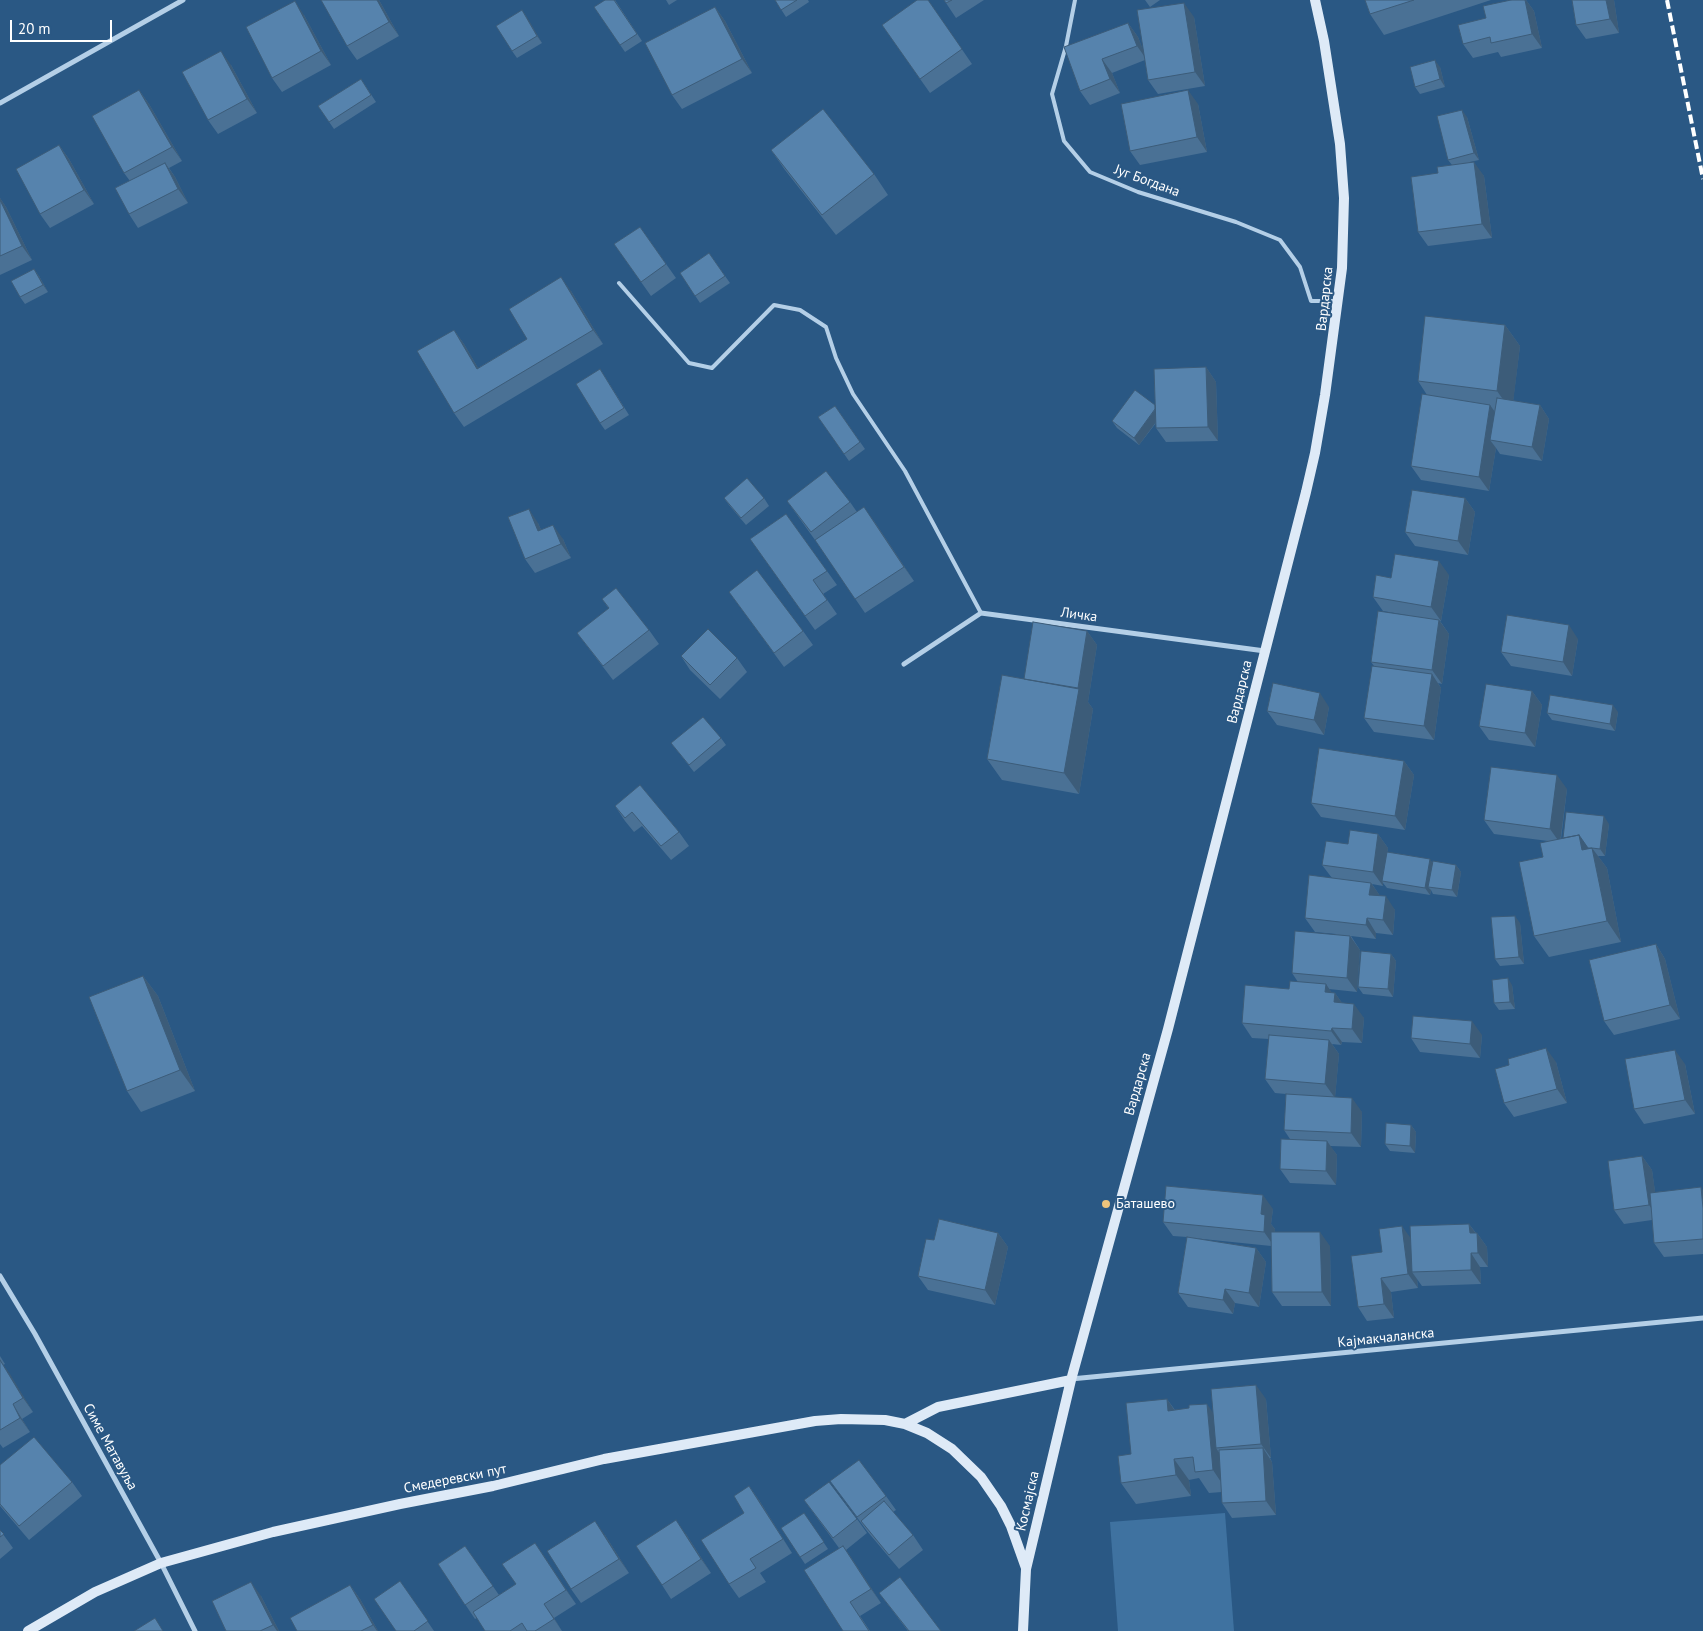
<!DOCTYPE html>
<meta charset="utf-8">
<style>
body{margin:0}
#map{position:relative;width:1703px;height:1631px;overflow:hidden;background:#2a5884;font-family:"PT Sans",sans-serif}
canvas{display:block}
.scale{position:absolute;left:10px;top:20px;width:102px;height:22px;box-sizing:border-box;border:2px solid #fff;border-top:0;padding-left:6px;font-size:15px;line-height:18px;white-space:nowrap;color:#fff;-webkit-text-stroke:4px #2a5884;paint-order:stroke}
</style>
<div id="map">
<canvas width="1703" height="1631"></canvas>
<div class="scale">20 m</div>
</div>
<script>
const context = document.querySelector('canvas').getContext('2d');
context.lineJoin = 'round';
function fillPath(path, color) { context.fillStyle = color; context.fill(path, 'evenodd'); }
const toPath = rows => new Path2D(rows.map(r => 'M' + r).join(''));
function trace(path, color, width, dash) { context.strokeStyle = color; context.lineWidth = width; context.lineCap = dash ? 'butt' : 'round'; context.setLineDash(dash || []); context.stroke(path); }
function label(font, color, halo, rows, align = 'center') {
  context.font = font + ' "PT Sans",sans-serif'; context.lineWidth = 4; context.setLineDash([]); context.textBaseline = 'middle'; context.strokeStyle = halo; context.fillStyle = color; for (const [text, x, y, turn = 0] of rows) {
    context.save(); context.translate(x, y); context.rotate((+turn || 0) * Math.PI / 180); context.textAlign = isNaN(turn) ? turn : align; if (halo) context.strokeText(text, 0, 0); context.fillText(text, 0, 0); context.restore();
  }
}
fillPath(toPath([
 [1225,1513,1234,1631,1118,1631,1110,1522]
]), '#3f72a0');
trace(toPath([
 [1075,0,1066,46,1052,94,1064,141,1090,172,1138,192,1236,222,1280,240,1300,267,1311,301,1337,301],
 [619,283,689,363,712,368,774,305,800,310,826,327,836,358,853,394,905,471,981,613]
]), '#b4cfe7', 4);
trace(toPath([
 [0,103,183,0],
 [904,664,981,613,1265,651],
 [0,1276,35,1334,161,1563,195,1631],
 [1071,1379,1703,1318]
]), '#b4cfe7', 5);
trace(toPath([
 [905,1424,938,1407,1071,1380],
 [28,1631,95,1592,161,1563,273,1532,400,1504,493,1486,604,1459,815,1421,841,1419,885,1420,905,1424,927,1433,952,1449,981,1477,1001,1506,1011,1526,1026,1568],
 [1023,1631,1026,1569,1071,1380,1168,1029,1306,492,1315,453,1325,395,1342,268,1344,198,1340,144,1324,41,1315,0]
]), '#deeaf7', 10);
trace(toPath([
 [1667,0,1703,179]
]), '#fff', 4, [9, 4]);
fillPath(toPath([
 [379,0,399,36,357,60,347,46],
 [615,0,642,41,625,52,594,7],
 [666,0,677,0,669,5],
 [775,0,808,0,809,2,786,17],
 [928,0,972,64,930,93,882,25],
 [944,0,984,0,956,18],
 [1145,0,1160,0,1150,7],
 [1365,0,1491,0,1384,35,1370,14],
 [1511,0,1526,0,1534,11,1542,48,1501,57,1498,52,1473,58,1463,44,1486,18],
 [1572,0,1614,0,1619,33,1586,39,1576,25],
 [715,7,725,21,752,73,682,109,672,95],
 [522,10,542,43,517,58,512,51],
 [304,15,331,65,282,92,272,78],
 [1194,17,1205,86,1158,94,1148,80,1145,60,1112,73,1120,93,1090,105,1080,91,1128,23,1138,37,1144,53],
 [231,65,257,113,218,134,208,120],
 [1440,67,1445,87,1420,94,1415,87],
 [361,79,376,102,334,129,318,106],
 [139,90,149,104,182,161,169,168,175,177,188,203,138,228,129,214,130,181,124,173],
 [1198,104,1207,152,1140,165,1130,151],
 [1467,117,1479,160,1470,162,1484,176,1492,238,1428,246,1418,232,1438,173,1452,165,1448,160],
 [59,145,69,159,94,204,50,228,40,214],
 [771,150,874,174,888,195,836,235,785,170],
 [0,198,6,207,32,260,0,275],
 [640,227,676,278,651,296,614,244],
 [709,253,730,283,700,303,680,273],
 [34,269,39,276,48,292,25,304,20,297],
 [571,291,603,344,464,427,454,413,454,330,464,344,478,368,527,339],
 [1505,325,1520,346,1513,401,1540,405,1549,419,1542,461,1500,454,1496,448,1489,491,1421,480,1411,466,1427,395,1418,381],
 [1206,367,1216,382,1218,441,1166,442,1156,428,1156,423,1139,445,1117,428,1112,421,1155,405],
 [600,369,629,415,605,430,600,423],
 [835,406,865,449,849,461,818,417],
 [724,498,764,498,769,506,746,525,729,505],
 [1465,498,1475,512,1468,555,1415,546,1405,532],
 [787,501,850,502,857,512,874,521,914,581,865,613,815,540],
 [786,514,837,585,823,594,837,614,815,630,750,539],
 [538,523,541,530,563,539,571,558,535,573,525,559],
 [1449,575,1441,621,1440,621,1449,634,1442,684,1438,683,1441,688,1434,740,1374,732,1364,718,1374,666,1371,662,1406,615,1383,611,1373,597,1391,578],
 [729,592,803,631,813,645,784,667],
 [602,599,649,630,659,644,613,680,577,633,609,609],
 [1087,631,1097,645,1088,702,1093,709,1079,794,1002,780,987,759,1024,679],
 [1578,639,1572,676,1511,666,1501,652],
 [681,656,737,658,747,672,720,699,690,670],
 [1532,691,1542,705,1535,747,1489,740,1479,726],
 [1329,707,1324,735,1277,725,1267,711],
 [1618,712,1615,731,1552,720,1547,713],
 [721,738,726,745,694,772,671,743],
 [1404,761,1414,775,1405,830,1321,817,1311,803],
 [640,785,679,832,689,846,671,860,642,826,634,832,625,821,615,806],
 [1567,789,1561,839,1609,824,1605,856,1598,856,1607,868,1621,942,1549,957,1534,936,1543,857,1548,841,1494,834,1484,820],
 [1378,834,1388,848,1387,853,1432,862,1456,865,1461,872,1457,897,1433,894,1431,890,1430,895,1387,888,1383,883,1383,886,1372,884,1380,896,1395,910,1393,935,1376,933,1376,939,1351,936,1360,950,1357,992,1329,989,1332,993,1335,993,1342,1003,1364,1018,1362,1043,1342,1042,1341,1045,1332,1044,1339,1054,1335,1097,1362,1112,1361,1147,1330,1146,1337,1155,1336,1185,1290,1183,1280,1169,1290,1139,1284,1130,1286,1094,1275,1093,1265,1079,1269,1039,1252,1038,1242,1023,1289,989,1298,982,1292,973,1336,934,1315,932,1305,918,1332,878,1322,865,1348,844],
 [1520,923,1524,964,1500,966,1495,959],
 [1656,944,1665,959,1680,1019,1614,1035,1604,1021],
 [1391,954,1396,961,1393,997,1363,994,1358,987],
 [143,976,158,996,195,1091,141,1112,127,1091],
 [1512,985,1515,1009,1499,1010,1494,1003],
 [1482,1035,1480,1058,1420,1052,1411,1038],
 [1556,1062,1567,1103,1514,1117,1504,1103],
 [1685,1064,1695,1114,1644,1124,1634,1109],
 [1411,1125,1416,1132,1415,1153,1390,1151,1385,1144],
 [1642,1156,1652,1170,1655,1192,1703,1190,1703,1254,1664,1257,1654,1243,1652,1220,1624,1224,1614,1210],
 [1273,1209,1271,1224,1275,1229,1275,1232,1330,1246,1331,1306,1282,1306,1272,1292,1271,1246,1193,1238,1256,1248,1266,1262,1259,1307,1235,1303,1233,1314,1188,1307,1178,1293,1187,1237,1173,1236,1163,1222],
 [1469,1224,1476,1233,1477,1233,1487,1247,1488,1267,1480,1267,1481,1284,1422,1286,1417,1279,1418,1288,1391,1292,1394,1318,1367,1321,1358,1307,1382,1252,1411,1238],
 [998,1233,1008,1247,995,1305,928,1290,918,1276,934,1240],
 [0,1356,5,1364,3,1365,33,1412,22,1419,30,1432,3,1448,0,1444],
 [1167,1399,1175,1410,1213,1413,1266,1399,1271,1458,1270,1458,1272,1462,1276,1515,1232,1518,1222,1503,1222,1492,1209,1493,1199,1478,1189,1480,1191,1496,1136,1504,1121,1483,1131,1454],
 [0,1465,72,1482,82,1496,29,1540,0,1506],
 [830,1481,886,1496,896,1510,893,1512,913,1535,923,1550,899,1569,867,1531],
 [749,1486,759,1500,792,1553,760,1573,766,1582,739,1598,729,1584],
 [804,1500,857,1519,867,1533,846,1550,881,1603,860,1616,870,1631,843,1631,839,1548],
 [804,1513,828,1549,805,1564,781,1528],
 [0,1530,13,1548,0,1559],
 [686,1534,711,1573,671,1599,662,1585],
 [605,1535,629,1573,581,1603,571,1589],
 [535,1543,576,1604,554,1618,562,1631,485,1631,477,1618,475,1619,438,1564,465,1546,499,1595,516,1584],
 [400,1581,434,1631,396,1631],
 [350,1585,360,1599,378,1631,297,1631],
 [879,1593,941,1631,908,1631],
 [261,1596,279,1631,226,1631]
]), '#4a7195');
fillPath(toPath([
 [377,0,379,0,399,36,389,22],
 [1525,0,1526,0,1534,11,1542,48,1532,34],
 [1606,0,1614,0,1619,33,1610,19],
 [295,1,304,15,331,65,321,51],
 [1184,3,1194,17,1205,86,1195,72],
 [715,7,725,21,752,73,742,59],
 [522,10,527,17,542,43,537,36],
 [1128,23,1138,37,1147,60,1137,46],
 [221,51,231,65,257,113,247,99],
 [1102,59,1112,73,1120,93,1110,79],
 [1435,60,1440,67,1445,87,1440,79],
 [139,90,149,104,182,161,172,147],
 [1188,90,1198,104,1207,152,1197,137],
 [1462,110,1467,117,1479,160,1474,153],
 [59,145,69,159,94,204,84,190],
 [1474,162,1484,176,1492,238,1482,224],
 [165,163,175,177,188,203,178,189],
 [0,198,6,207,32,260,22,246,0,200],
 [34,269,39,276,48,292,43,285],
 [561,277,571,291,603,344,593,330],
 [1505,325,1520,346,1512,412,1497,391],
 [454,330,464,344,487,383,477,369],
 [1206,367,1216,382,1218,441,1208,427],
 [1490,405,1500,419,1490,440,1496,448,1489,491,1479,477],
 [1540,405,1549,419,1542,461,1532,447],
 [1157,407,1162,414,1139,445,1134,438],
 [1465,498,1475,512,1468,555,1458,541],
 [864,507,874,521,914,581,904,567],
 [529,509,538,523,548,545,538,531],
 [553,525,563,539,571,558,561,544],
 [1439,561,1449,575,1441,621,1431,607],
 [1439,620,1449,634,1442,684,1432,670],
 [1569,625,1578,639,1572,676,1563,662],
 [1087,631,1097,645,1088,702,1093,709,1079,794,1064,773],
 [1432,674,1441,688,1434,740,1424,726],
 [1532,691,1542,705,1535,747,1525,733],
 [1320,693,1329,707,1324,735,1314,720],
 [1613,705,1618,712,1615,731,1610,724],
 [1404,761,1414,775,1405,830,1395,816],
 [1557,775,1567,789,1560,843,1550,829],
 [1604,816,1609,824,1605,856,1600,849],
 [1378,834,1388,848,1383,881,1382,881,1383,883,1383,886,1373,872],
 [1579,835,1594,856,1582,850],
 [1592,848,1607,868,1621,942,1607,921],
 [1430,859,1435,866,1428,887,1431,890,1430,895,1425,888],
 [1456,865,1461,872,1457,897,1452,890],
 [1371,883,1381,897,1369,895],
 [1386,896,1395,910,1393,935,1383,920],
 [1515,916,1520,923,1524,964,1519,957],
 [1367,918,1376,933,1376,939,1366,925],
 [1350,936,1360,950,1357,992,1347,978],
 [1656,944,1665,959,1680,1019,1670,1005],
 [1391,954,1396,961,1393,997,1388,989],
 [143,976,158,996,195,1091,180,1070],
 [1508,978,1512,985,1515,1009,1510,1002],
 [1326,984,1334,996,1335,993,1345,1007,1344,1017,1325,992],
 [1354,1004,1364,1018,1362,1043,1352,1029],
 [1472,1021,1482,1035,1480,1058,1470,1044],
 [1332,1028,1342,1042,1341,1045,1331,1031],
 [1329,1040,1339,1054,1335,1098,1325,1084],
 [1546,1048,1556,1062,1567,1103,1557,1089],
 [1675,1050,1685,1064,1695,1114,1685,1100],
 [1352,1098,1362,1112,1361,1147,1351,1133],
 [1411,1125,1416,1132,1415,1153,1410,1146],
 [1327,1141,1337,1155,1336,1185,1326,1171],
 [1642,1156,1652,1170,1659,1219,1649,1205],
 [1701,1187,1703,1190,1703,1208],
 [1263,1195,1273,1209,1271,1224,1275,1229,1274,1246,1264,1232,1261,1214],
 [1469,1224,1477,1235,1477,1233,1487,1247,1488,1267,1478,1253,1470,1233],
 [1402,1226,1412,1240,1412,1272,1417,1279,1418,1288,1408,1274],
 [1320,1232,1330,1246,1331,1306,1322,1292],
 [998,1233,1008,1247,995,1305,985,1290],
 [1256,1248,1266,1262,1259,1307,1249,1293],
 [1471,1253,1480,1267,1481,1284,1471,1270],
 [1381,1278,1391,1292,1394,1318,1384,1304],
 [1225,1289,1235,1303,1233,1314,1223,1300],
 [0,1360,10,1374,33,1412,23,1398],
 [1256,1385,1266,1399,1271,1458,1261,1444],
 [1167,1399,1181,1420,1168,1411],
 [13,1404,22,1419,30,1432,20,1418],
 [1207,1404,1221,1424,1216,1448,1224,1460,1227,1491,1213,1470],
 [1263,1448,1272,1462,1276,1515,1266,1501],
 [1174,1459,1189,1480,1191,1496,1176,1475],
 [749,1486,759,1500,792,1553,783,1539],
 [676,1520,686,1534,711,1573,701,1559],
 [595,1521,605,1535,629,1573,619,1559],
 [535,1543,545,1557,576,1604,566,1590],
 [843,1546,853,1560,881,1603,871,1589],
 [251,1582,261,1596,279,1631,277,1631,273,1625],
 [350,1585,360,1599,378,1631,377,1631,373,1625],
 [544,1604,554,1618,562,1631]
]), '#3c5c79');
const building = toPath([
 [321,0,377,0,389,22,347,46,321,0],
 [605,0,614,0,637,34,620,45,594,7,605,0],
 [775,0,797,0,781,10,775,0],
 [917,0,928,0,962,49,920,79,882,25,917,0],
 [944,0,952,0,946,3,944,0],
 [1365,0,1414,0,1370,14,1365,0],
 [1511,0,1525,0,1532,34,1491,43,1490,37,1463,44,1458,25,1486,18,1483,6,1511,0],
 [1572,0,1606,0,1610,19,1576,25,1572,0],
 [295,1,321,51,272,78,246,27,295,1],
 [1184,3,1195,72,1148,80,1137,10,1184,3],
 [715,7,742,59,672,95,645,43,715,7],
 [522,10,537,36,512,51,496,26,522,10],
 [1128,23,1137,46,1102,59,1110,79,1080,91,1064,47,1128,23],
 [221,51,247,99,208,120,182,72,221,51],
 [1435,60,1440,79,1415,87,1410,67,1435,60],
 [361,79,371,95,329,122,318,106,361,79],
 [139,90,172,147,124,173,92,116,139,90],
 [1188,90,1197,137,1130,151,1121,104,1188,90],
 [823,109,874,174,822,215,771,150,823,109],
 [1462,110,1474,153,1448,160,1437,116,1462,110],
 [59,145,84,190,40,214,16,169,59,145],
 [1474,162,1482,224,1418,232,1411,177,1438,173,1437,167,1474,162],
 [165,163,178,189,129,214,115,188,165,163],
 [0,200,22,246,0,256,0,200],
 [640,227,666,264,641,282,614,244,640,227],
 [709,253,725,276,695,296,680,273,709,253],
 [34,269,43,285,20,297,11,281,34,269],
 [561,277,593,330,454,413,417,351,454,330,477,369,527,339,509,309,561,277],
 [1425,316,1505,325,1497,391,1418,381,1425,316],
 [1206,367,1208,427,1156,428,1154,369,1206,367],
 [600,369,624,408,600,423,576,384,600,369],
 [1135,390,1155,405,1155,409,1134,438,1112,421,1135,390],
 [1422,394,1490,405,1479,477,1411,466,1422,394],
 [1497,398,1540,405,1532,447,1490,440,1497,398],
 [835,406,860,442,844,454,818,417,835,406],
 [826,471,850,502,811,532,787,501,826,471],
 [747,478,764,498,741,518,724,498,747,478],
 [1412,490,1465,498,1458,541,1405,532,1412,490],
 [864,507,904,567,855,599,815,540,864,507],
 [529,509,538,531,553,525,561,544,525,559,508,517,529,509],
 [786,514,827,571,813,580,827,600,805,616,750,539,786,514],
 [1395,554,1439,561,1431,607,1373,597,1376,575,1391,578,1395,554],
 [757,570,803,631,774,653,729,592,757,570],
 [616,588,649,630,603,666,577,633,609,608,602,599,616,588],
 [1378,611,1439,620,1432,670,1371,662,1378,611],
 [1507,615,1569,625,1563,662,1501,652,1507,615],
 [1033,622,1087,631,1078,688,1024,679,1033,622],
 [708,629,737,658,710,685,681,656,708,629],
 [1372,666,1432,674,1424,726,1364,718,1372,666],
 [1002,675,1079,689,1064,773,987,759,1002,675],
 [1273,683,1320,693,1314,720,1267,711,1273,683],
 [1486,684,1532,691,1525,733,1479,726,1486,684],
 [1550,695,1613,705,1610,724,1547,713,1550,695],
 [703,717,721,738,689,765,671,743,703,717],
 [1319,748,1404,761,1395,816,1311,803,1319,748],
 [1491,767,1557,775,1550,829,1484,820,1491,767],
 [640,785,679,832,661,846,632,812,625,818,615,806,640,785],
 [1566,812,1604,816,1600,849,1592,848,1588,848,1579,835,1563,838,1566,812],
 [1350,830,1378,834,1373,872,1322,865,1326,841,1348,844,1350,830],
 [1579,835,1582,850,1592,848,1607,921,1534,936,1519,862,1543,857,1540,843,1579,835],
 [1387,852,1430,859,1425,888,1382,881,1387,852],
 [1433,861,1456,865,1452,890,1428,887,1433,861],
 [1309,875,1371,883,1369,895,1386,896,1383,920,1367,918,1366,925,1305,918,1309,875],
 [1515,916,1519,957,1495,959,1491,917,1515,916],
 [1295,931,1350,936,1347,978,1292,973,1295,931],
 [1656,944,1670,1005,1604,1021,1589,960,1656,944],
 [1361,951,1391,954,1388,989,1358,987,1361,951],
 [143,976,180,1070,127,1091,89,997,143,976],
 [1508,978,1510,1002,1494,1003,1492,980,1508,978],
 [1290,981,1326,984,1325,992,1335,993,1334,1002,1354,1004,1352,1029,1332,1028,1331,1031,1242,1023,1245,985,1289,989,1290,981],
 [1413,1016,1472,1021,1470,1044,1411,1038,1413,1016],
 [1269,1035,1329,1040,1325,1084,1265,1079,1269,1035],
 [1546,1048,1557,1089,1504,1103,1495,1069,1509,1065,1508,1059,1546,1048],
 [1675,1050,1685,1100,1634,1109,1625,1059,1675,1050],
 [1286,1094,1352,1098,1351,1133,1284,1130,1286,1094],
 [1386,1123,1411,1125,1410,1146,1385,1144,1386,1123],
 [1281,1139,1327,1141,1326,1171,1280,1169,1281,1139],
 [1642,1156,1649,1205,1614,1210,1608,1161,1642,1156],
 [1166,1186,1263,1195,1261,1214,1265,1215,1264,1232,1163,1222,1166,1186],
 [1701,1187,1703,1208,1703,1239,1654,1243,1650,1193,1701,1187],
 [939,1219,998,1233,985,1290,918,1276,926,1239,934,1240,939,1219],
 [1469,1224,1470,1233,1477,1233,1478,1253,1471,1253,1471,1270,1412,1272,1410,1226,1469,1224],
 [1402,1226,1408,1274,1381,1278,1384,1304,1358,1307,1351,1256,1382,1252,1379,1229,1402,1226],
 [1271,1232,1320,1232,1322,1292,1272,1292,1271,1232],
 [1187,1237,1256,1248,1249,1293,1225,1289,1223,1300,1178,1293,1187,1237],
 [0,1360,23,1398,13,1404,20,1418,0,1430,0,1360],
 [1256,1385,1261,1444,1216,1448,1211,1389,1256,1385],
 [1167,1399,1168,1411,1189,1408,1189,1405,1207,1404,1213,1470,1195,1472,1193,1457,1174,1459,1176,1475,1121,1483,1118,1456,1131,1454,1126,1403,1167,1399],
 [34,1437,72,1482,19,1526,0,1504,0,1465,34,1437],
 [1263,1448,1266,1501,1222,1503,1219,1450,1263,1448],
 [859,1460,886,1496,857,1517,830,1481,859,1460],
 [829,1482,857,1519,833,1538,804,1500,829,1482],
 [749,1486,783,1539,750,1559,756,1568,729,1584,701,1540,744,1513,734,1496,749,1486],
 [884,1501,913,1535,889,1555,861,1521,884,1501],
 [804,1513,824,1542,800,1557,781,1528,804,1513],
 [676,1520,701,1559,662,1585,636,1546,676,1520],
 [595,1521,619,1559,571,1589,547,1551,595,1521],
 [0,1530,4,1534,0,1537,0,1530],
 [535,1543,566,1590,544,1604,554,1619,535,1631,527,1631,522,1623,510,1631,485,1631,473,1612,516,1584,502,1564,535,1543],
 [465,1546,493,1586,465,1605,438,1564,465,1546],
 [843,1546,871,1589,850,1602,869,1631,843,1631,804,1570,843,1546],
 [900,1577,941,1631,909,1631,879,1593,900,1577],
 [400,1581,428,1621,414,1631,396,1631,374,1599,400,1581],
 [251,1582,273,1625,260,1631,226,1631,212,1601,251,1582],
 [350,1585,373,1625,361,1631,297,1631,290,1618,350,1585],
 [155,1618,163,1631,134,1631,155,1618]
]);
fillPath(building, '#5683ad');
trace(building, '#3c5c79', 1);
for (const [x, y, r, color] of [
 [1106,1204,5,"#edc47c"]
]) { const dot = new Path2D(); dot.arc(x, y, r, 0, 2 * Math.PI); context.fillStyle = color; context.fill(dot); trace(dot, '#2a5884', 2); }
label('14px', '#fff', '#2a5884', [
 ["Југ Богдана",1147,181,20],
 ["Вардарска",1325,299,-84],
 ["Личка",1079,615,8],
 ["Вардарска",1240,692,-76],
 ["Вардарска",1138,1084,-74],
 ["Кајмакчаланска",1386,1338,-6],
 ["Симе Матавуља",110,1447,61],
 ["Смедеревски пут",455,1479,-11],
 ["Космајска",1028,1501,-77]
]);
label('14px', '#fff', '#2a5884', [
 ["Баташево",1116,1204]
], 'left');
</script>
